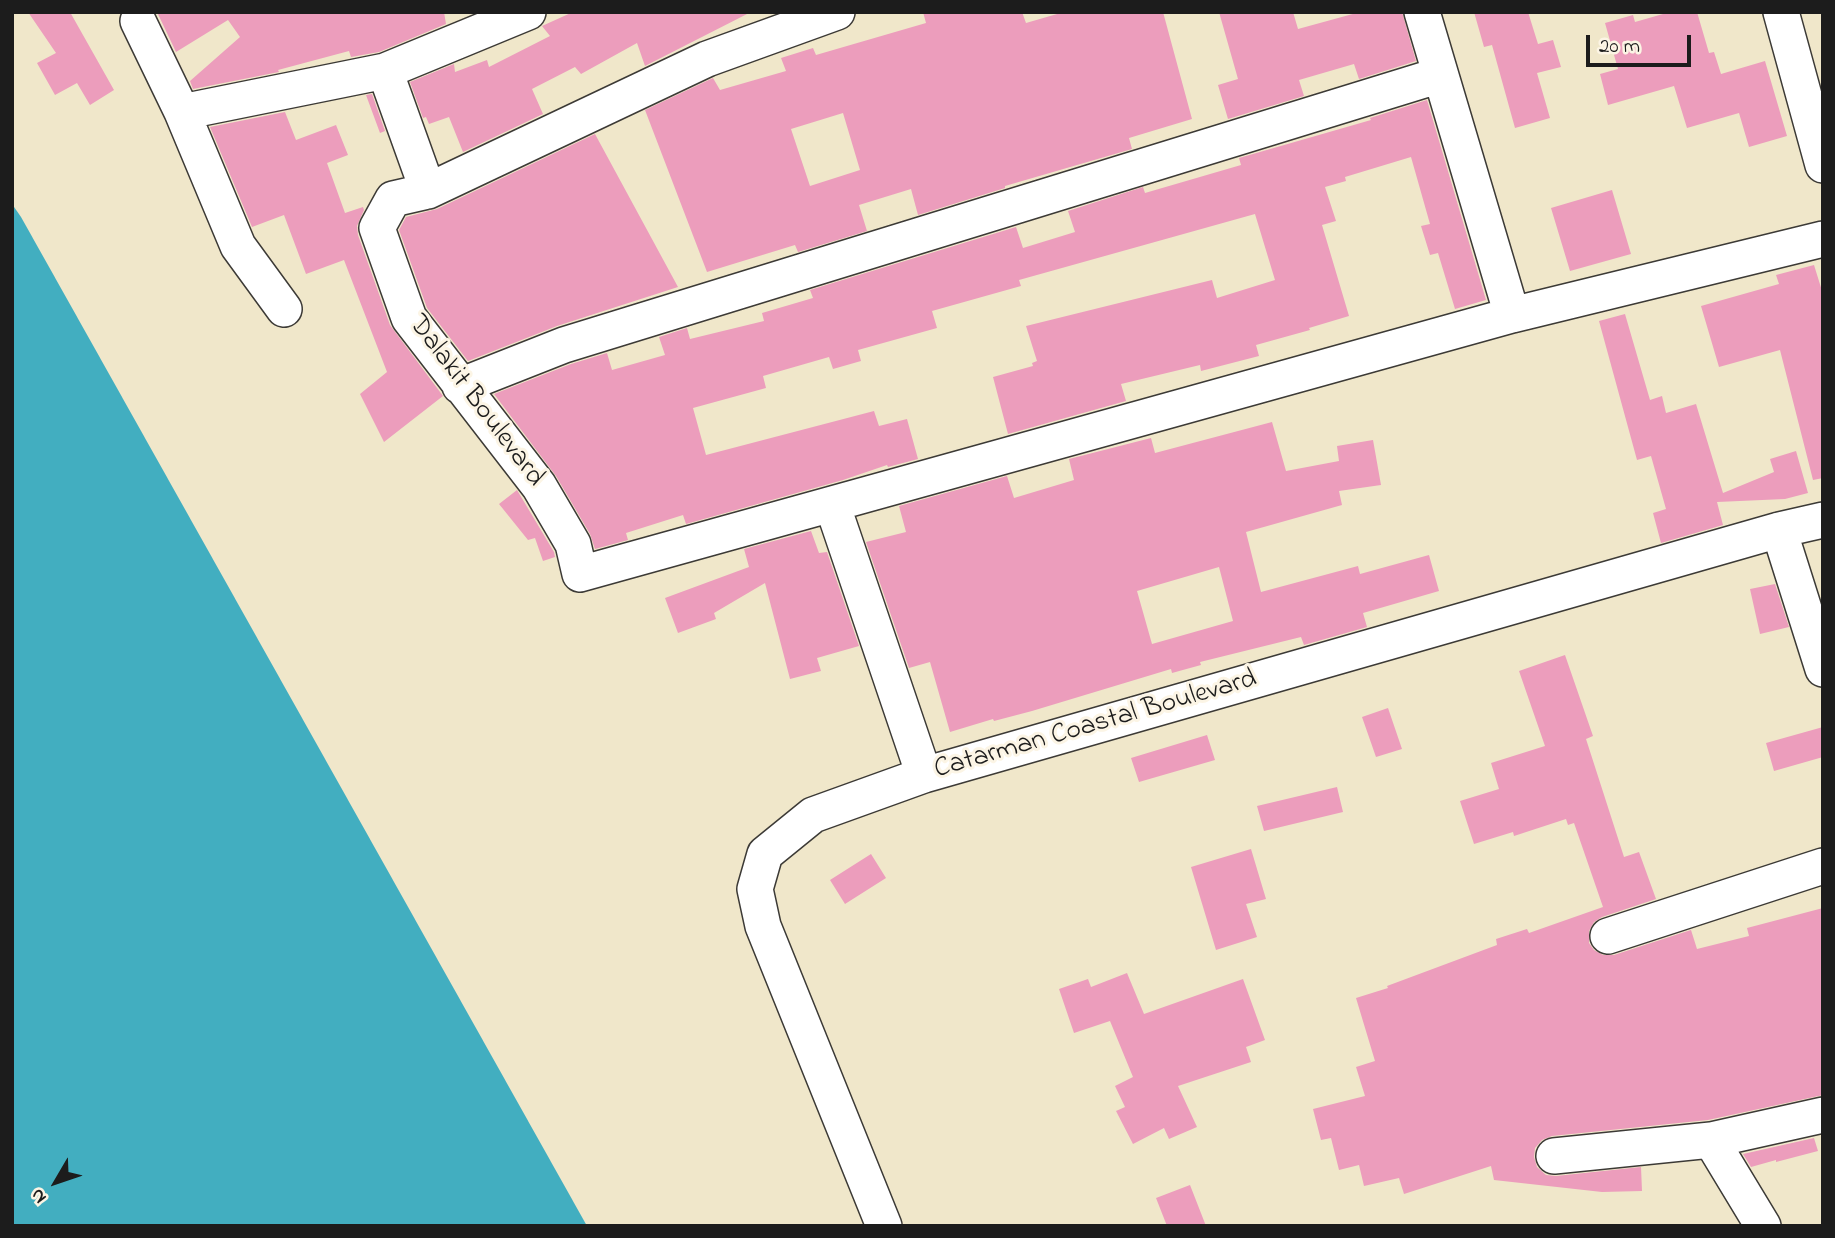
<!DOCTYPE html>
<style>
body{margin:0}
#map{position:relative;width:1835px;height:1238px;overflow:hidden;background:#f0e7ca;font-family:"Indie Flower",sans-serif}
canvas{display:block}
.frame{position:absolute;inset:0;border:14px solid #1c1c1c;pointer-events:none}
.north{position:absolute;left:21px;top:1147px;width:70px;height:70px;-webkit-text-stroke:5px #fcf5e5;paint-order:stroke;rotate:231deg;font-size:19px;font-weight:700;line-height:28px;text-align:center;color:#1c1c1c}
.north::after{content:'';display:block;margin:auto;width:24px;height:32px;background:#1c1c1c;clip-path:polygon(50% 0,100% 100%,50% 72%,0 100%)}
.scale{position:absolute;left:1586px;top:35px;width:105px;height:32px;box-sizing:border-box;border:4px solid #1c1c1c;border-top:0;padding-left:9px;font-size:21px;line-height:24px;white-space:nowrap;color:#1c1c1c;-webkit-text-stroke:5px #fcf5e5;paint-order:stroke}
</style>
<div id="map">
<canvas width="1835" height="1238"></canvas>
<div class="frame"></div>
<div class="north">N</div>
<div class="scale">20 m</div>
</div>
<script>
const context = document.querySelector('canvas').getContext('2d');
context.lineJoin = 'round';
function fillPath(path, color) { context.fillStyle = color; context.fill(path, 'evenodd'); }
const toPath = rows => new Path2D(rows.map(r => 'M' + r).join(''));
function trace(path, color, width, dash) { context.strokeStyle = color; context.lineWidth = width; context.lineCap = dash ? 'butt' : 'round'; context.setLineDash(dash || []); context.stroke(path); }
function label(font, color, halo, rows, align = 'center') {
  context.font = font + ' "Indie Flower",sans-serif'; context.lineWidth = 6; context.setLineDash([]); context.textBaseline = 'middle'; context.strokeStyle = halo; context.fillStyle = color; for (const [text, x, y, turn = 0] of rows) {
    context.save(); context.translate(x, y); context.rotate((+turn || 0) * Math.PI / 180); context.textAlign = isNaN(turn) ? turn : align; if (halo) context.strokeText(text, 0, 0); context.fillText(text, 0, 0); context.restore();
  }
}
fillPath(toPath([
 [12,204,21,217,587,1226,12,1226]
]), '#42aec0');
fillPath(toPath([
 [28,12,70,12,114,90,90,105,77,83,55,95,37,63,56,53],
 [157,12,444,12,446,24,379,52,351,57,349,51,278,70,279,72,193,89,190,81,240,37,228,20,176,52],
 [573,12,751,12,645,66,637,43,581,74,575,67,532,89,543,114,463,152,449,117,429,124,426,117,423,118,410,82,454,64,455,72,487,60,489,67,550,36,542,26],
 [923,12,1022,12,1026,23,1064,12,1163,12,1192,119,1129,138,1132,149,1005,186,1005,188,918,215,911,189,859,205,867,231,798,252,795,245,707,272,645,110,713,78,720,90,786,71,781,58,813,48,816,55,926,23],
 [843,113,860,170,810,186,791,129],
 [1219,12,1293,12,1298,29,1360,12,1402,12,1416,61,1359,79,1354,64,1299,80,1304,96,1228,119,1218,85,1238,79],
 [1474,12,1528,12,1538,44,1553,40,1561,67,1537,73,1550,118,1515,128,1492,45,1484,47],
 [1670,12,1697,12,1709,53,1714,52,1721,74,1765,61,1787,136,1749,147,1739,113,1687,128,1674,86,1608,105,1600,74,1618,69,1605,23,1633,15,1635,22],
 [372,94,385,131,380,133,366,95],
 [1427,100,1486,300,1455,309,1438,253,1430,255,1421,226,1430,224,1411,157,1345,177,1346,181,1325,187,1336,221,1322,225,1349,316,1309,328,1310,330,1256,345,1259,356,1201,371,1200,365,1121,384,1126,401,1008,434,993,377,1033,366,1032,363,1037,361,1026,326,1212,280,1217,298,1275,280,1255,214,1019,280,1021,286,932,311,937,328,858,350,861,361,833,369,829,357,763,376,766,388,693,408,706,455,874,411,879,426,907,419,918,459,888,467,887,465,843,480,686,524,683,515,626,533,628,540,595,549,590,534,556,476,494,394,571,364,607,353,612,370,665,355,659,337,687,328,690,339,764,321,762,313,813,298,810,290,1016,227,1023,248,1075,232,1068,211,1143,187,1145,193,1241,165,1239,158,1371,120,1370,118],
 [285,112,296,140,336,125,348,155,327,163,345,213,363,207,364,210,357,226,358,235,390,325,443,396,384,442,360,394,387,372,344,260,306,274,284,215,252,227,210,127],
 [595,134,678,287,557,326,468,361,427,308,399,230,406,217,437,209],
 [1612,190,1631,254,1570,271,1551,208],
 [1814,265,1823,294,1823,478,1813,480,1780,350,1719,367,1701,306,1779,284,1776,275],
 [1625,314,1650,400,1662,396,1666,413,1696,404,1723,493,1774,472,1770,459,1796,451,1808,493,1785,499,1717,502,1723,525,1661,543,1653,513,1666,509,1651,456,1637,460,1599,321],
 [1272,422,1286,471,1339,461,1337,446,1373,440,1381,485,1339,491,1342,505,1246,532,1261,592,1358,566,1360,574,1429,555,1439,591,1363,613,1367,627,1304,645,1301,637,1200,662,1201,665,1172,673,1171,669,1032,711,994,721,993,719,950,732,930,662,909,668,866,542,906,532,899,506,1007,476,1014,498,1074,480,1069,459,1151,438,1155,453],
 [1219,567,1233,621,1152,644,1137,591],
 [517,490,554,552,555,557,543,561,535,538,528,540,499,504],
 [811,531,819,553,827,552,859,646,817,658,821,671,790,679,765,583,714,613,716,619,678,633,665,598,749,567,744,549],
 [1775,584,1789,627,1760,634,1750,589],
 [1565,655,1593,736,1586,739,1624,857,1639,852,1656,899,1602,917,1594,922,1589,931,1589,943,1594,950,1603,955,1614,955,1691,930,1697,949,1749,936,1747,928,1823,908,1823,1095,1708,1120,1552,1136,1542,1140,1535,1148,1534,1157,1537,1167,1546,1175,1556,1176,1641,1167,1642,1191,1602,1192,1494,1180,1491,1166,1404,1194,1399,1178,1364,1186,1359,1165,1339,1170,1331,1138,1321,1140,1313,1109,1365,1096,1356,1067,1375,1061,1356,998,1388,988,1387,986,1497,945,1496,939,1527,929,1529,933,1603,907,1574,823,1568,825,1566,819,1514,836,1513,832,1474,844,1460,801,1499,789,1491,763,1545,746,1519,671],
 [1388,708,1402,749,1376,757,1362,717],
 [1823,727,1823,757,1774,771,1766,743],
 [1207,735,1215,760,1139,782,1131,758],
 [1337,787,1343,812,1264,831,1257,806],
 [1251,849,1266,899,1246,904,1257,937,1216,950,1191,867],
 [871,854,886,878,845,904,830,880],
 [1127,973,1144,1014,1243,979,1265,1040,1246,1047,1251,1062,1178,1086,1197,1127,1169,1139,1164,1128,1133,1144,1116,1111,1125,1107,1115,1086,1133,1077,1110,1021,1074,1033,1059,989,1088,979,1091,987],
 [1814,1138,1818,1151,1776,1162,1776,1160,1751,1167,1743,1154],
 [1190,1185,1206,1226,1167,1226,1156,1198]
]), '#ec9dbc');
const street = toPath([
 [837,12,707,59,428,191,393,199,377,228,409,318,539,486,573,544,580,574,1512,315,1823,239],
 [1422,12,1512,315],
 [1781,12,1823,165],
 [138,21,182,112,238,246,284,309],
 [182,112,385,71],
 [428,191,385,71,528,12],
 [460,386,564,345,1440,75],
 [832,504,924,775],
 [1779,530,1823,669],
 [1608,936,1823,866],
 [1554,1156,1711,1140],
 [884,1226,763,926,755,889,765,854,813,815,924,775,1779,530,1823,520],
 [1763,1226,1711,1140,1823,1115]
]);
trace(street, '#3c3a36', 38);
trace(street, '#fff', 35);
label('28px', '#1c1c1c', '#fcf5e5', [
 ["Dalakit Boulevard",475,402,53],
 ["Catarman Coastal Boulevard",1096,726,-16]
]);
</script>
